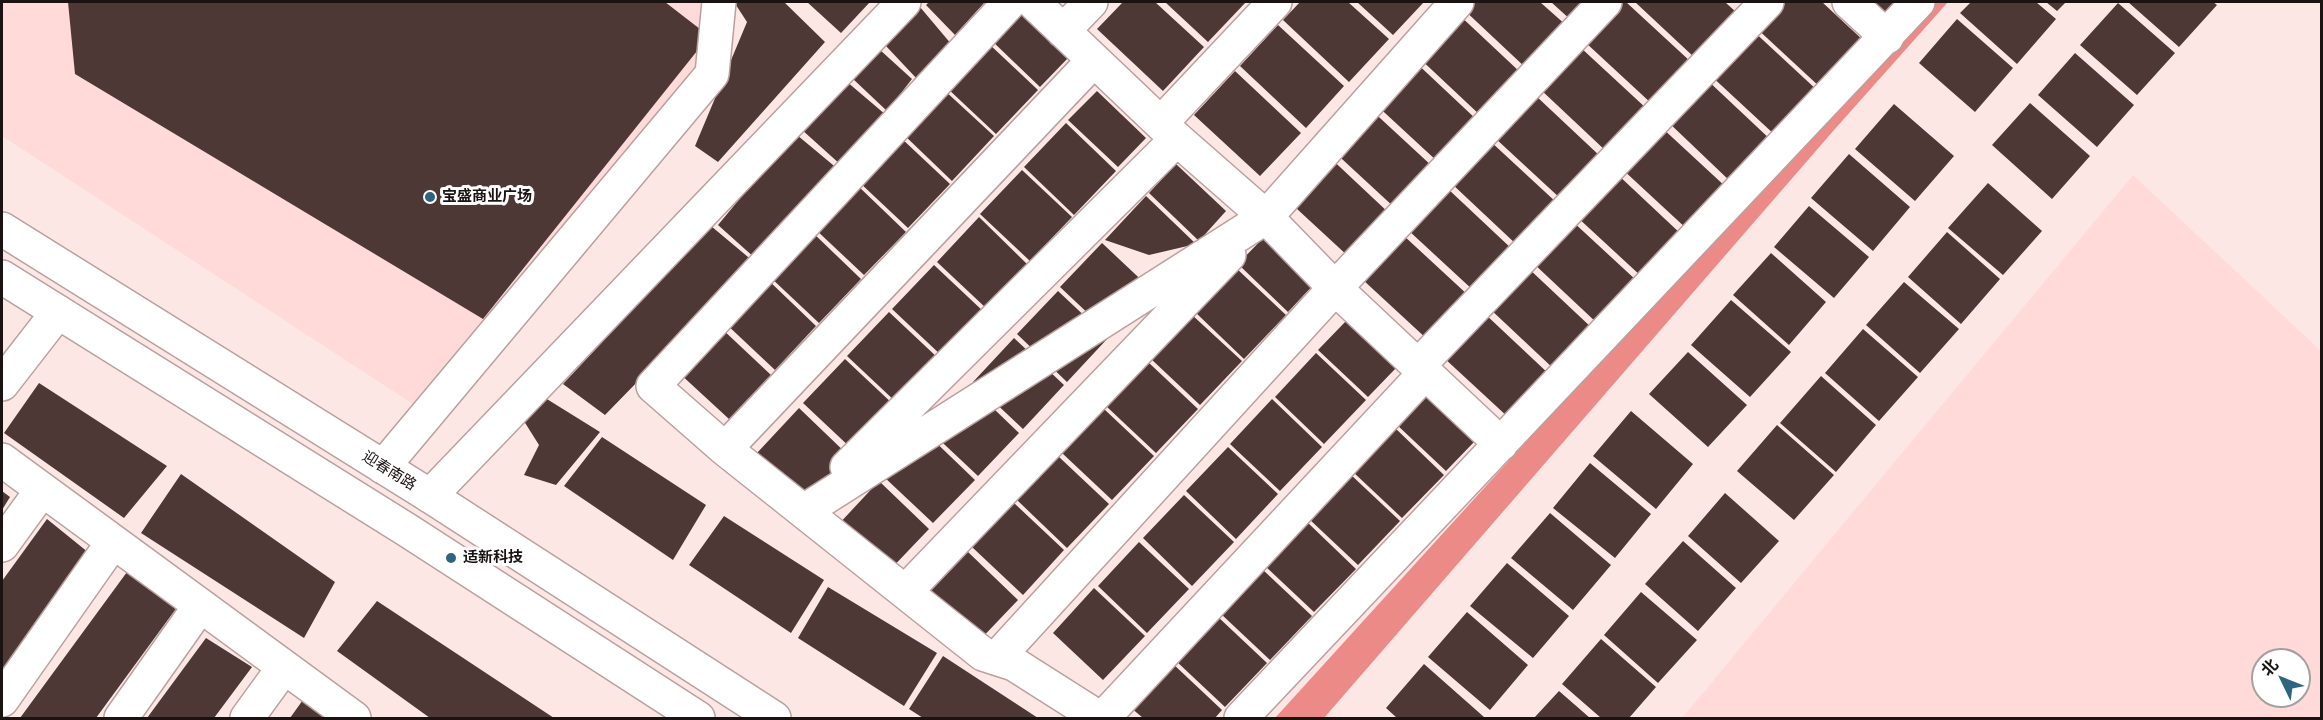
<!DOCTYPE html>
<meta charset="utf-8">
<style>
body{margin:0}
#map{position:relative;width:2323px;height:720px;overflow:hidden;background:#fde7e5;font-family:"Noto Sans","Noto Sans SC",sans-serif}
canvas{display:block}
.frame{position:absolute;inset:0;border:3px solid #1b1212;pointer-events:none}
.north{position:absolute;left:2251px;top:648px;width:60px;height:60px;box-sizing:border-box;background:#fff;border:2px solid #a4a0a0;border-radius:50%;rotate:313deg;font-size:16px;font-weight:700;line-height:24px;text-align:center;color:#1b1212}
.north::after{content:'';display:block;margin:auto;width:21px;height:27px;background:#2d647f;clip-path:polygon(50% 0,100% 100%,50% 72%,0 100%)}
</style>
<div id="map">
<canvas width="2323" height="720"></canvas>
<div class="frame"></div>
<div class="north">北</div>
</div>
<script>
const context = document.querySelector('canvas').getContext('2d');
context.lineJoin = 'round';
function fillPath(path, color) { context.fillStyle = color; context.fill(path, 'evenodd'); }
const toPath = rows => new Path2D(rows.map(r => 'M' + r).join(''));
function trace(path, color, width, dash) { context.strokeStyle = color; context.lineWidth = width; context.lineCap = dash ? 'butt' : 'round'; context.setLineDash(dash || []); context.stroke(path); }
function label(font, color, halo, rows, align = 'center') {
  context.font = font + ' "Noto Sans","Noto Sans SC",sans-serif'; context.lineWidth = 6; context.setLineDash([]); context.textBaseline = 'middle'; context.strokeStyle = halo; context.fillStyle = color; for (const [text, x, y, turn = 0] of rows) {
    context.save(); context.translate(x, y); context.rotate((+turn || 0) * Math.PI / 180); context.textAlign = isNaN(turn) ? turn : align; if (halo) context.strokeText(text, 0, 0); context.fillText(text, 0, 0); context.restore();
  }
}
fillPath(toPath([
 [2,2,704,2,700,77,416,406,2,136],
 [2133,175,2321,351,2321,718,1682,718],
 [2263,660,2299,660,2299,696,2263,696]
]), '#ffdad8');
fillPath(toPath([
 [1926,2,1948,2,1834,130,1324,718,1275,718]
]), '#eb8a86');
fillPath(toPath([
 [68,2,665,2,709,36,483,319,75,74],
 [734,2,784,2,825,42,718,162,695,146,747,22],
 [807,2,870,2,841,33],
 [929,2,985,2,955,35,926,5],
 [1123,2,1155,2,1204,47,1163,91,1097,29],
 [1165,2,1246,2,1208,42],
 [1300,2,1348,2,1389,39,1349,82,1283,20],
 [1357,2,1424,2,1393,35],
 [1466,2,1540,2,1567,26,1527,69,1461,7],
 [1551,2,1591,2,1572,21],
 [1623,2,1626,2,1691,62,1652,104,1585,42],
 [1635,2,1725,2,1737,13,1695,58],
 [1775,2,1822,2,1865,42,1821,88,1753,25],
 [1869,2,1906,2,1889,20],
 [1971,2,2036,2,2056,19,2017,64,1960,13],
 [2046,2,2066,2,2057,11],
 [2128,2,2213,2,2217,5,2179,47],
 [2118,3,2175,53,2137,95,2080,45],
 [920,7,952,45,918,80,886,46],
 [1018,10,1068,58,1040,87,990,39],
 [1456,12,1521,73,1481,116,1416,55],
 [1957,19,2013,68,1975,112,1919,63],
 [1278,25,1344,86,1306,128,1240,66],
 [1750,28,1818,91,1776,136,1708,73],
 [988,43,1038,90,996,134,946,87],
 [1580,47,1647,109,1607,152,1540,89],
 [879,49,912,79,887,111,852,78],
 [2075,53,2134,105,2097,147,2038,95],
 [1411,58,1477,120,1438,162,1372,101],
 [1235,71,1301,133,1260,176,1194,115],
 [1705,78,1772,141,1732,183,1666,120],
 [846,81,886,115,841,165,801,129],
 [943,89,994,136,952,181,902,133],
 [1097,91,1146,138,1118,167,1068,120],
 [1535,95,1601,157,1561,199,1495,138],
 [2030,103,2090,156,2052,199,1992,145],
 [1894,104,1954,156,1915,201,1855,149],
 [1367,106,1433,167,1395,208,1329,147],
 [1066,123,1116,171,1074,215,1024,167],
 [1660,126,1727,188,1688,230,1621,168],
 [797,135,839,170,756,259,718,225,752,184],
 [900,137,950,184,908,228,858,181],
 [1490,141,1557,203,1517,245,1451,183],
 [1324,152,1390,214,1349,257,1283,196],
 [1849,154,1910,207,1873,251,1811,198],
 [1176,164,1226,211,1199,241,1149,193],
 [1022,170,1072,217,1030,261,980,214],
 [1616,173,1682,235,1642,277,1576,216],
 [1988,183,2042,231,2003,275,1948,228],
 [856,184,906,232,864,275,814,228],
 [1447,188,1513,250,1474,291,1408,230],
 [1146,196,1196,244,1149,255,1105,240],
 [1809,206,1869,257,1834,298,1774,247],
 [979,217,1028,265,987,309,937,262],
 [1571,220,1637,281,1598,324,1532,262],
 [711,226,754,262,605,415,563,384],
 [811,231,861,279,819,323,769,276],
 [1947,232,2000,279,1961,324,1908,277],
 [1266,235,1316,282,1288,312,1238,264],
 [1403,235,1469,296,1428,340,1362,279],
 [1102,243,1152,290,1110,334,1060,287],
 [1771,253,1826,302,1789,345,1733,295],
 [934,265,984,312,942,356,892,309],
 [1527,267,1593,329,1555,370,1489,308],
 [1236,268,1286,315,1244,359,1194,311],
 [766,278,816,326,775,370,724,322],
 [1904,282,1959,329,1920,373,1866,325],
 [1058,291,1108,338,1067,382,1017,334],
 [1731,300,1791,352,1750,397,1691,345],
 [889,312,939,359,897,403,847,356],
 [1484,313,1550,375,1509,418,1443,357],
 [1191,314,1242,361,1200,405,1150,358],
 [1346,321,1396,368,1368,397,1318,350],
 [720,327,771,375,729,419,678,372],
 [1863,329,1918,377,1879,421,1825,373],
 [1014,338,1064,385,1023,429,973,382],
 [1688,352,1747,405,1708,447,1649,394],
 [1316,353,1366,400,1324,444,1275,397],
 [845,359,895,406,853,450,803,403],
 [1148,362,1198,409,1156,453,1106,406],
 [1821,376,1876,425,1836,472,1780,423],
 [39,383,167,466,124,518,4,433],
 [969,385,1019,433,978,476,928,429],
 [1424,395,1474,442,1446,471,1396,424],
 [542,396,600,432,556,485,524,475,539,445,522,418],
 [1272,399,1322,447,1280,491,1230,444],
 [799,408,849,456,807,500,757,453],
 [1104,409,1154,456,1112,500,1062,453],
 [1631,411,1693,464,1656,509,1593,456],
 [1777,425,1834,475,1794,520,1737,471],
 [1394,427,1444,475,1402,518,1352,471],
 [925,432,975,480,933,523,883,476],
 [602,437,706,505,673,560,564,486],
 [1228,447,1278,494,1236,539,1186,491],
 [1058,456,1109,504,1067,548,1017,500],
 [1590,463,1651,514,1615,558,1553,508],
 [1349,473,1400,521,1358,565,1308,518],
 [181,474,335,582,304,638,141,533],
 [879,481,929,529,887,573,837,526],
 [2,491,10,497,2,510],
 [1725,493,1779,541,1741,583,1688,536],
 [1184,495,1234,542,1192,586,1143,538],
 [1014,503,1064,550,1023,595,972,547],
 [1550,513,1611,565,1573,610,1511,558],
 [724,516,824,580,791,633,689,565],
 [47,519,89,553,2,675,2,581],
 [1306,521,1356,569,1314,612,1264,565],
 [1683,541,1736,588,1698,631,1645,584],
 [1139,542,1189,589,1147,633,1098,586],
 [968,552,1018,600,976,644,926,596],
 [1507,563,1569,616,1533,658,1470,606],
 [1262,569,1312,616,1270,660,1220,613],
 [127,572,178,606,96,718,20,718],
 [828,587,937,653,904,706,798,638],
 [1094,588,1145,636,1103,680,1053,633],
 [1641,592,1697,640,1658,683,1604,635],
 [377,601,554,718,430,718,337,651],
 [1467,612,1528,665,1490,710,1428,657],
 [1217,616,1267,663,1225,707,1175,660],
 [206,638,252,667,214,718,147,718],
 [1601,639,1656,687,1629,718,1601,718,1562,684],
 [943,656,1038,718,923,718,909,709],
 [1172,663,1222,710,1215,718,1143,718,1130,707],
 [1424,664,1484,717,1483,718,1397,718,1386,708],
 [1559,691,1590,718,1534,718],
 [305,697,335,718,290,718]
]), '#4d3836');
const minor = toPath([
 [1010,2,653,386,725,449,983,654,1014,664,1099,718],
 [1033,2,1177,139,1266,217,1335,288,1501,444],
 [1849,2,1887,37],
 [1063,31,1091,2],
 [1161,123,1275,2],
 [1418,366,1767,2],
 [2,384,58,312],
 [725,449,1094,60],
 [2,460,354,718],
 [383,467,712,74,719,2],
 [847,467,1177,139],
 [430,496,904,2],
 [804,511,1266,217,1457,2],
 [2,545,42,490],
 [905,592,1229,255],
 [997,658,1335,288,1605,2],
 [2,700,113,542],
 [121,718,200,606],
 [247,718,284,667],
 [1103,718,1425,373],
 [1241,718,1918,2]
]);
const secondary = toPath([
 [2,229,430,496,774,718],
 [2,277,407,530,698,718]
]);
trace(minor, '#baa09e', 36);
trace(secondary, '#baa09e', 36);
trace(minor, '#fff', 33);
trace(secondary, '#fff', 33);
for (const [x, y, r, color] of [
 [430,197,6,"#2d647f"],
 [451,558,6,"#2d647f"]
]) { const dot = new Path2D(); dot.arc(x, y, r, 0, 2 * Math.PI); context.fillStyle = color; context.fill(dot); trace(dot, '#fff', 2); }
label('bold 15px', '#1b1212', '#fff', [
 ["宝盛商业广场",442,197],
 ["适新科技",463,558]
], 'left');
label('15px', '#1b1212', '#fff', [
 ["迎春南路",389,471,32]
]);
</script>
